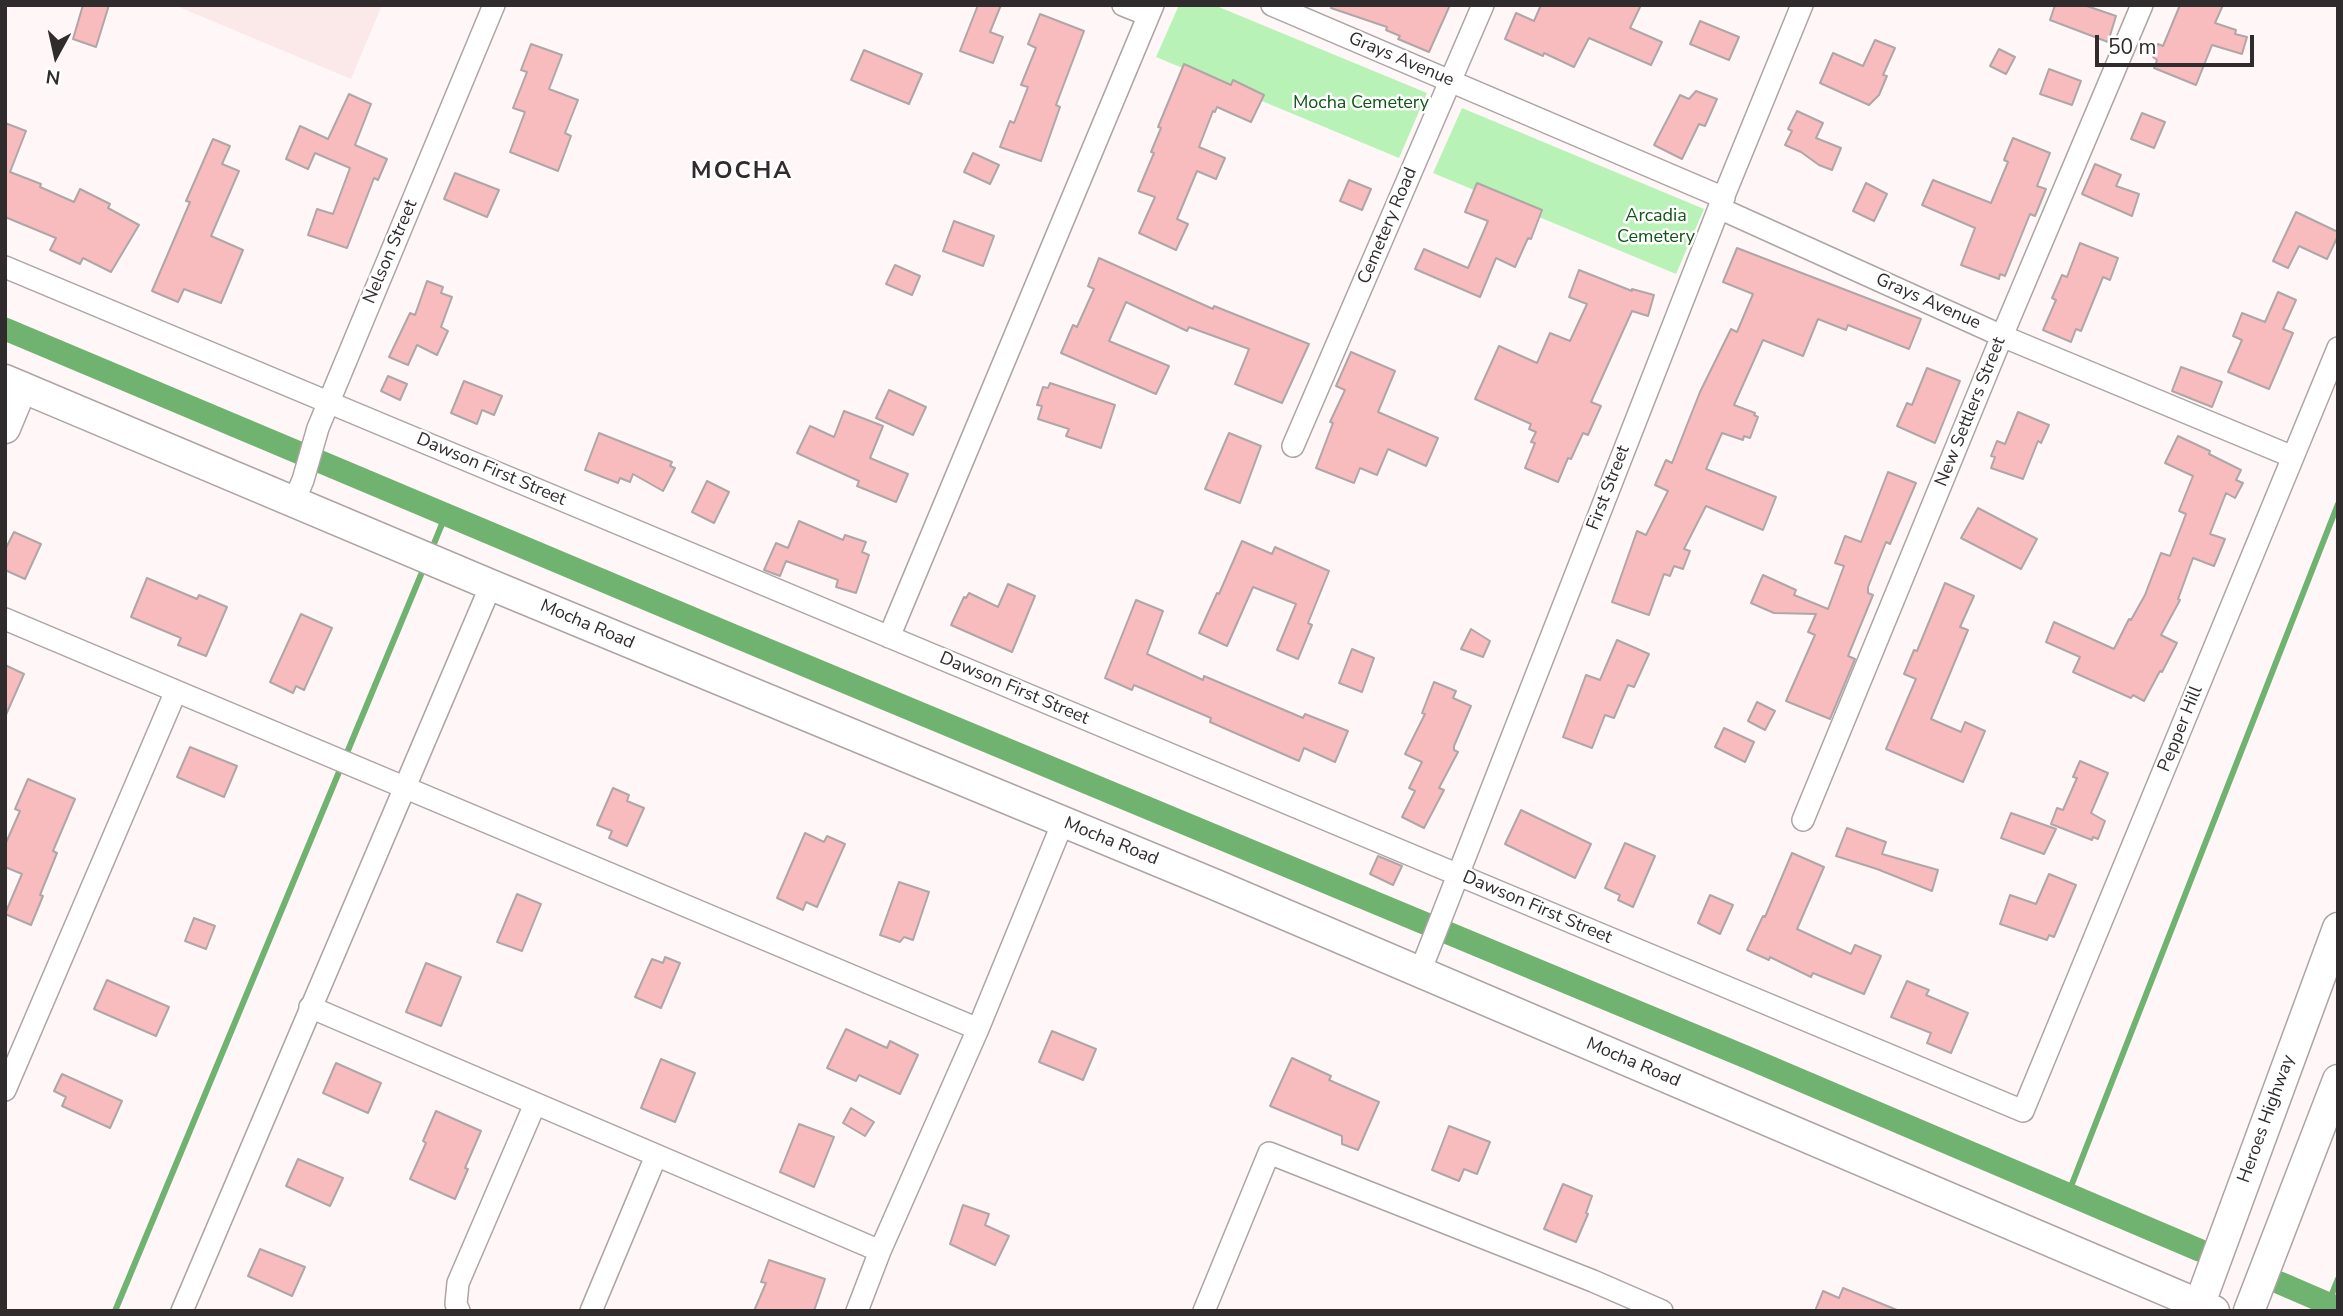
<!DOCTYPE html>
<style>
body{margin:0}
#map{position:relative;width:2343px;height:1316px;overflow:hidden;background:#fff7f7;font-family:"Nunito Sans",sans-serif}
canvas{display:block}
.frame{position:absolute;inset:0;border:7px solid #302c2d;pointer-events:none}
.north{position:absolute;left:21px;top:21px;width:70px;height:70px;-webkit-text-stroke:5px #fff;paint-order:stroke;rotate:188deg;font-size:19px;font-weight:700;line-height:28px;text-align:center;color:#302c2d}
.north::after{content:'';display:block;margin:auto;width:24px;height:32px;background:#302c2d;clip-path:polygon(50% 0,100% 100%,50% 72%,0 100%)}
.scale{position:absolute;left:2095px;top:35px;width:159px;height:32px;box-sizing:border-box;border:4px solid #302c2d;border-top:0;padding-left:9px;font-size:21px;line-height:24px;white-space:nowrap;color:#302c2d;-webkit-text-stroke:5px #fff;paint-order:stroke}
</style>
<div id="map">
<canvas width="2343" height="1316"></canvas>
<div class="frame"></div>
<div class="north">N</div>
<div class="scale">50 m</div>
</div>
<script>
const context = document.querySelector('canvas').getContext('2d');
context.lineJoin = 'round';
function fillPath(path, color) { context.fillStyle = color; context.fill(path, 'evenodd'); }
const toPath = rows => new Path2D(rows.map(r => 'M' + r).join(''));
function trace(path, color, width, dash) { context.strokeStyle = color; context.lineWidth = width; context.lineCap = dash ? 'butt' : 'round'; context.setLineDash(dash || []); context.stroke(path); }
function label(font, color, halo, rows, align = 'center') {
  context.font = font + ' "Nunito Sans",sans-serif'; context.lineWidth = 5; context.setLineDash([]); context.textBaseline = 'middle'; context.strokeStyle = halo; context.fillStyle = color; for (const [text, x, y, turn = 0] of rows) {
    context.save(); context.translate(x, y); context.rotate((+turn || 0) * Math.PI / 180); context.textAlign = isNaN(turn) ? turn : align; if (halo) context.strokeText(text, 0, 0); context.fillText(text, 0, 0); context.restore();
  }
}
fillPath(toPath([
 [174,5,382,5,351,79]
]), '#fbe8e8');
fillPath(toPath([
 [1179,5,1214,5,1427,93,1399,158,1156,57],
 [1462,108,1704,209,1676,274,1433,173]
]), '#b9f2b7');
trace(toPath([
 [431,551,446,514],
 [2068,1194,2338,504],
 [115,1311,425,565],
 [2325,1311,2338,1279]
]), '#70b270', 6);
trace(toPath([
 [5,329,732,635,1746,1057,2199,1250],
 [2280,1283,2338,1308]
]), '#70b270', 23);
const building = toPath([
 [83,5,109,5,96,47,73,39,83,5],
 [978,5,1001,5,990,32,1003,37,993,63,960,51,978,5],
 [1332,5,1450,5,1429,52,1398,39,1400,36,1386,30,1387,27,1331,8,1332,5],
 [1541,5,1641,5,1630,28,1662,42,1651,65,1589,38,1574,67,1544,53,1543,56,1505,39,1516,13,1534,21,1541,5],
 [2055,5,2084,5,2116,16,2108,42,2050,20,2055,5],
 [2180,5,2223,5,2215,23,2236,30,2235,34,2247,37,2242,54,2212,45,2196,85,2154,68,2157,60,2153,57,2158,44,2163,46,2180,5],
 [1040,14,1084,31,1056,105,1060,107,1041,161,1000,147,1010,121,1014,123,1028,87,1021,85,1036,48,1028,44,1040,14],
 [1700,21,1739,37,1729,60,1690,44,1700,21],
 [1875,40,1895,48,1883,75,1887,76,1879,95,1869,105,1820,83,1833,53,1863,66,1875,40],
 [531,44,562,55,549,89,578,100,565,133,571,136,558,171,510,152,525,112,513,108,527,72,521,70,531,44],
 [1999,49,2015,57,2006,74,1990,66,1999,49],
 [864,50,922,74,909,104,851,80,864,50],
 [1184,64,1231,85,1233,80,1264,95,1251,122,1217,107,1215,112,1213,111,1199,147,1225,158,1216,179,1197,171,1177,219,1188,224,1176,250,1139,233,1155,197,1138,191,1154,153,1151,152,1161,128,1158,127,1184,64],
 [2049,69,2081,81,2072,105,2040,94,2049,69],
 [1696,91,1717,99,1705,126,1699,124,1682,159,1654,145,1680,95,1689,99,1696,91],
 [349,94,371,104,355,145,387,159,378,180,374,178,347,248,308,235,317,209,333,214,350,168,315,153,308,169,286,159,300,126,328,139,349,94],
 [1797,111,1823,123,1816,138,1841,148,1832,170,1819,165,1801,152,1785,145,1792,131,1788,129,1797,111],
 [2142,113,2165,122,2154,148,2131,139,2142,113],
 [5,123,26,131,10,172,41,184,40,187,74,202,80,189,110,204,108,208,139,225,111,272,83,258,80,264,50,250,56,238,5,217,5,123],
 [2013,138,2050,153,2037,186,2046,189,2035,216,2030,214,2005,276,2000,274,1999,279,1961,265,1975,228,1922,205,1933,180,1991,203,2008,162,2004,160,2013,138],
 [213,139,230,146,222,164,239,171,211,236,243,250,221,303,184,289,178,302,152,291,190,202,186,201,213,139],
 [973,153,999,165,990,184,964,172,973,153],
 [2095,164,2121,175,2116,186,2139,194,2132,216,2082,194,2095,164],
 [455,173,499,190,487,217,444,199,455,173],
 [1349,180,1371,189,1362,210,1340,201,1349,180],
 [1477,183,1542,210,1531,239,1528,238,1515,267,1496,258,1480,297,1415,269,1424,249,1468,268,1488,221,1465,212,1477,183],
 [1866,183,1887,194,1874,221,1853,211,1866,183],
 [2296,212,2338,232,2338,236,2327,259,2299,246,2288,268,2273,261,2296,212],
 [954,221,994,236,983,266,943,251,954,221],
 [2080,243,2118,258,2110,280,2103,277,2081,331,2076,329,2071,342,2043,330,2056,300,2052,298,2062,275,2067,277,2080,243],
 [1737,248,1921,319,1909,349,1848,325,1846,330,1818,319,1803,356,1763,340,1734,405,1755,413,1754,415,1758,417,1750,438,1744,436,1743,440,1722,433,1706,469,1776,497,1763,530,1706,506,1684,549,1690,551,1683,569,1674,566,1670,576,1664,574,1649,615,1612,602,1637,531,1646,535,1668,491,1655,485,1666,460,1672,463,1700,392,1731,329,1737,332,1753,294,1723,282,1737,248],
 [1099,258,1213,309,1214,306,1309,344,1282,403,1235,384,1249,349,1189,327,1187,331,1126,302,1109,341,1169,366,1156,394,1061,353,1073,325,1077,327,1094,289,1088,286,1099,258],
 [895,265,920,276,912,295,886,284,895,265],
 [1579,270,1632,291,1632,289,1654,295,1648,316,1632,311,1591,402,1601,406,1588,435,1583,433,1571,459,1568,458,1558,482,1525,468,1535,443,1531,442,1536,432,1529,429,1531,424,1475,399,1499,346,1537,363,1550,333,1570,341,1587,304,1569,297,1579,270],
 [427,281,443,287,441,293,452,297,441,327,448,331,437,355,417,345,408,365,389,357,410,313,415,315,427,281],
 [2278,292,2296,300,2283,329,2293,333,2269,389,2228,372,2242,340,2233,336,2242,313,2265,322,2278,292],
 [1351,352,1395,371,1378,412,1438,438,1426,466,1388,449,1377,475,1360,468,1354,483,1316,468,1333,423,1330,422,1345,390,1336,386,1351,352],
 [2181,367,2222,382,2212,407,2172,391,2181,367],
 [1927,368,1960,381,1935,443,1897,426,1907,403,1912,405,1927,368],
 [388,376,407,384,400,400,381,391,388,376],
 [464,381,502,396,494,415,482,410,477,424,451,413,464,381],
 [1050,383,1115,405,1101,448,1066,436,1069,429,1038,419,1042,406,1037,405,1043,387,1048,388,1050,383],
 [889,390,926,407,913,435,876,418,889,390],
 [844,411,883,426,870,458,908,474,896,502,857,486,859,481,797,453,810,426,834,437,844,411],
 [2018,412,2049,425,2041,443,2038,441,2023,479,1991,468,1995,457,1991,456,1997,441,2005,444,2018,412],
 [599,433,672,462,670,466,675,468,663,491,633,474,630,482,620,478,618,483,585,470,599,433],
 [1229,433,1261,446,1240,503,1205,489,1229,433],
 [2178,436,2210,451,2209,454,2241,470,2236,480,2243,483,2235,498,2226,493,2210,534,2225,539,2214,566,2193,558,2178,599,2180,600,2161,635,2177,643,2162,672,2160,671,2144,701,2133,695,2131,698,2073,672,2080,657,2046,642,2054,622,2114,649,2129,619,2131,620,2145,595,2161,553,2170,556,2186,514,2179,511,2193,476,2165,463,2178,436],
 [1888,472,1916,483,1890,544,1886,542,1868,587,1868,593,1873,595,1848,656,1855,659,1830,719,1786,701,1815,635,1808,632,1816,614,1774,613,1751,603,1763,575,1796,590,1794,595,1828,609,1844,566,1835,563,1845,536,1861,542,1888,472],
 [707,481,729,492,714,523,692,512,707,481],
 [1978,508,2037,539,2021,569,1961,538,1978,508],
 [799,521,843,540,845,535,866,542,862,552,869,555,856,593,836,587,838,580,786,561,780,576,764,570,776,543,788,548,799,521],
 [14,532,41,544,25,579,5,570,5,550,14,532],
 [1242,541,1272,554,1275,547,1329,571,1308,623,1312,625,1298,659,1277,650,1296,604,1253,587,1227,646,1199,633,1217,593,1219,594,1242,541],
 [147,578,197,599,199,595,227,607,206,656,178,645,181,638,131,617,147,578],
 [1945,583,1974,596,1960,627,1968,630,1931,719,1961,732,1965,722,1985,731,1963,782,1886,749,1916,679,1904,674,1914,650,1917,651,1945,583],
 [1008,584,1035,596,1012,652,951,625,964,597,966,598,969,593,998,607,1008,584],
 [1136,600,1163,611,1147,654,1203,680,1204,676,1303,718,1305,714,1348,731,1335,762,1304,748,1299,761,1210,722,1211,718,1134,685,1132,690,1105,678,1136,600],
 [301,614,332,628,304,690,296,686,293,693,270,682,301,614],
 [1471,629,1490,641,1483,657,1461,649,1471,629],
 [1617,640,1649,654,1634,687,1628,685,1614,718,1605,715,1592,748,1563,737,1586,675,1600,680,1617,640],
 [1352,649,1374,658,1362,692,1339,683,1352,649],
 [5,665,24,674,5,717,5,665],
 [1434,682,1456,691,1453,698,1471,706,1454,746,1454,750,1458,752,1439,788,1444,790,1424,828,1402,817,1415,791,1409,788,1422,762,1405,754,1425,714,1422,713,1434,682],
 [1757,702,1775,711,1765,730,1748,721,1757,702],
 [1724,728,1754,742,1745,762,1715,747,1724,728],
 [190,747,237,766,224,797,177,777,190,747],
 [2080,761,2108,773,2091,813,2105,821,2098,839,2093,837,2092,840,2051,824,2057,808,2063,810,2077,778,2073,777,2080,761],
 [28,779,75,799,53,851,57,853,40,895,43,896,31,925,5,914,22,874,5,867,5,845,20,811,15,809,28,779],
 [613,788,629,795,627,801,644,808,627,846,609,838,612,831,597,825,613,788],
 [1521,810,1591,844,1575,878,1505,844,1521,810],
 [2011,813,2056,829,2044,854,2001,838,2011,813],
 [1847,828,1886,842,1882,854,1938,870,1932,891,1877,869,1836,856,1847,828],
 [805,833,824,842,827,836,845,844,817,907,806,902,803,910,777,898,805,833],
 [1625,843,1655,856,1633,907,1618,900,1620,895,1605,888,1625,843],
 [1792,853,1824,867,1797,929,1851,954,1855,945,1881,956,1864,994,1813,973,1811,977,1770,957,1769,960,1747,950,1763,916,1765,917,1792,853],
 [1378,856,1402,866,1393,885,1370,874,1378,856],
 [2049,874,2076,885,2054,937,2049,935,2047,940,2000,924,2010,895,2036,904,2049,874],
 [899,882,929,892,913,940,904,937,900,942,880,935,899,882],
 [517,894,541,904,522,951,497,942,517,894],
 [1710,895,1733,905,1720,934,1698,923,1710,895],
 [194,918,215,926,206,949,185,941,194,918],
 [665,957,680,963,661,1008,635,997,652,959,663,963,665,957],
 [426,963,461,977,441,1026,406,1012,426,963],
 [107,980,169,1007,156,1036,94,1009,107,980],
 [1907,981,1929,990,1926,995,1968,1013,1951,1053,1927,1043,1931,1033,1891,1017,1907,981],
 [846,1029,887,1048,890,1041,918,1055,900,1094,859,1075,856,1081,827,1068,846,1029],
 [1052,1031,1096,1049,1083,1080,1039,1062,1052,1031],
 [1292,1058,1331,1076,1329,1080,1379,1102,1358,1150,1342,1144,1342,1136,1270,1106,1292,1058],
 [661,1059,695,1073,675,1122,641,1108,661,1059],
 [336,1063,381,1083,368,1113,323,1093,336,1063],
 [62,1074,122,1101,110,1128,62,1106,66,1097,54,1091,62,1074],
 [851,1108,874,1122,865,1136,843,1123,851,1108],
 [436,1111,481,1131,465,1168,468,1169,455,1199,410,1179,426,1143,423,1141,436,1111],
 [799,1124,834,1137,814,1187,780,1172,799,1124],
 [1449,1126,1490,1142,1477,1174,1464,1169,1459,1181,1432,1170,1449,1126],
 [298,1159,343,1178,330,1206,286,1186,298,1159],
 [1563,1184,1592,1196,1586,1213,1588,1214,1576,1242,1544,1229,1563,1184],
 [963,1205,989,1214,985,1225,1009,1236,995,1265,950,1244,963,1205],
 [260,1249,305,1267,292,1296,248,1276,260,1249],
 [769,1260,825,1279,814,1311,754,1311,766,1283,761,1282,769,1260],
 [1843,1288,1897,1310,1897,1311,1815,1311,1823,1291,1839,1298,1843,1288]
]);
fillPath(building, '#f8bcbe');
trace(building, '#b0a6a7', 2);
const street = toPath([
 [1123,5,1148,15],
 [1272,5,1724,198],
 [1719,208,2002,336,2293,457],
 [5,267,2023,1111,2338,348],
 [1293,446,1483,5],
 [294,501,303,480,318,428,494,5],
 [5,619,978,1029],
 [889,637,1153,5],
 [1803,820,2002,336,2142,5],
 [1420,972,1719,208,1802,5],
 [310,1007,880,1251],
 [5,1090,176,691],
 [182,1311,491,585],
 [459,1311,456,1304,458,1283,535,1104],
 [591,1311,656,1156],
 [857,1311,880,1251,978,1029,1063,822],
 [1204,1311,1269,1153,1593,1281,1662,1311]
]);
const secondary = toPath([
 [5,380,491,585,1216,885,2214,1311],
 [5,428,22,387],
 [2197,1311,2338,928],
 [2249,1311,2338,1080]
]);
trace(street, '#ada4a4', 24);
trace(secondary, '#ada4a4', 33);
trace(street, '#fff', 21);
trace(secondary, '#fff', 30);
label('18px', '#302c2d', '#fff', [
 ["Grays Avenue",1401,60,23],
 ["Cemetery Road",1388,226,-67],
 ["Nelson Street",391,252,-67],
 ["Grays Avenue",1928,302,24],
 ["New Settlers Street",1971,412,-68],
 ["Dawson First Street",491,470,23],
 ["First Street",1609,488,-69],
 ["Mocha Road",587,625,23],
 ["Dawson First Street",1014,689,23],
 ["Pepper Hill",2181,729,-68],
 ["Mocha Road",1111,842,22],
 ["Dawson First Street",1537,908,23],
 ["Mocha Road",1633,1063,23],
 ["Heroes Highway",2267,1119,-70]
]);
label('18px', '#0e5415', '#fff', [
 ["Mocha Cemetery",1361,104],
 ["Arcadia",1656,217],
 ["Cemetery",1656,238]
]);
context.letterSpacing = '2px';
label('bold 24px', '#302c2d', '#fff', [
 ["MOCHA",742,172]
]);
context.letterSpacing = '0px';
</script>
